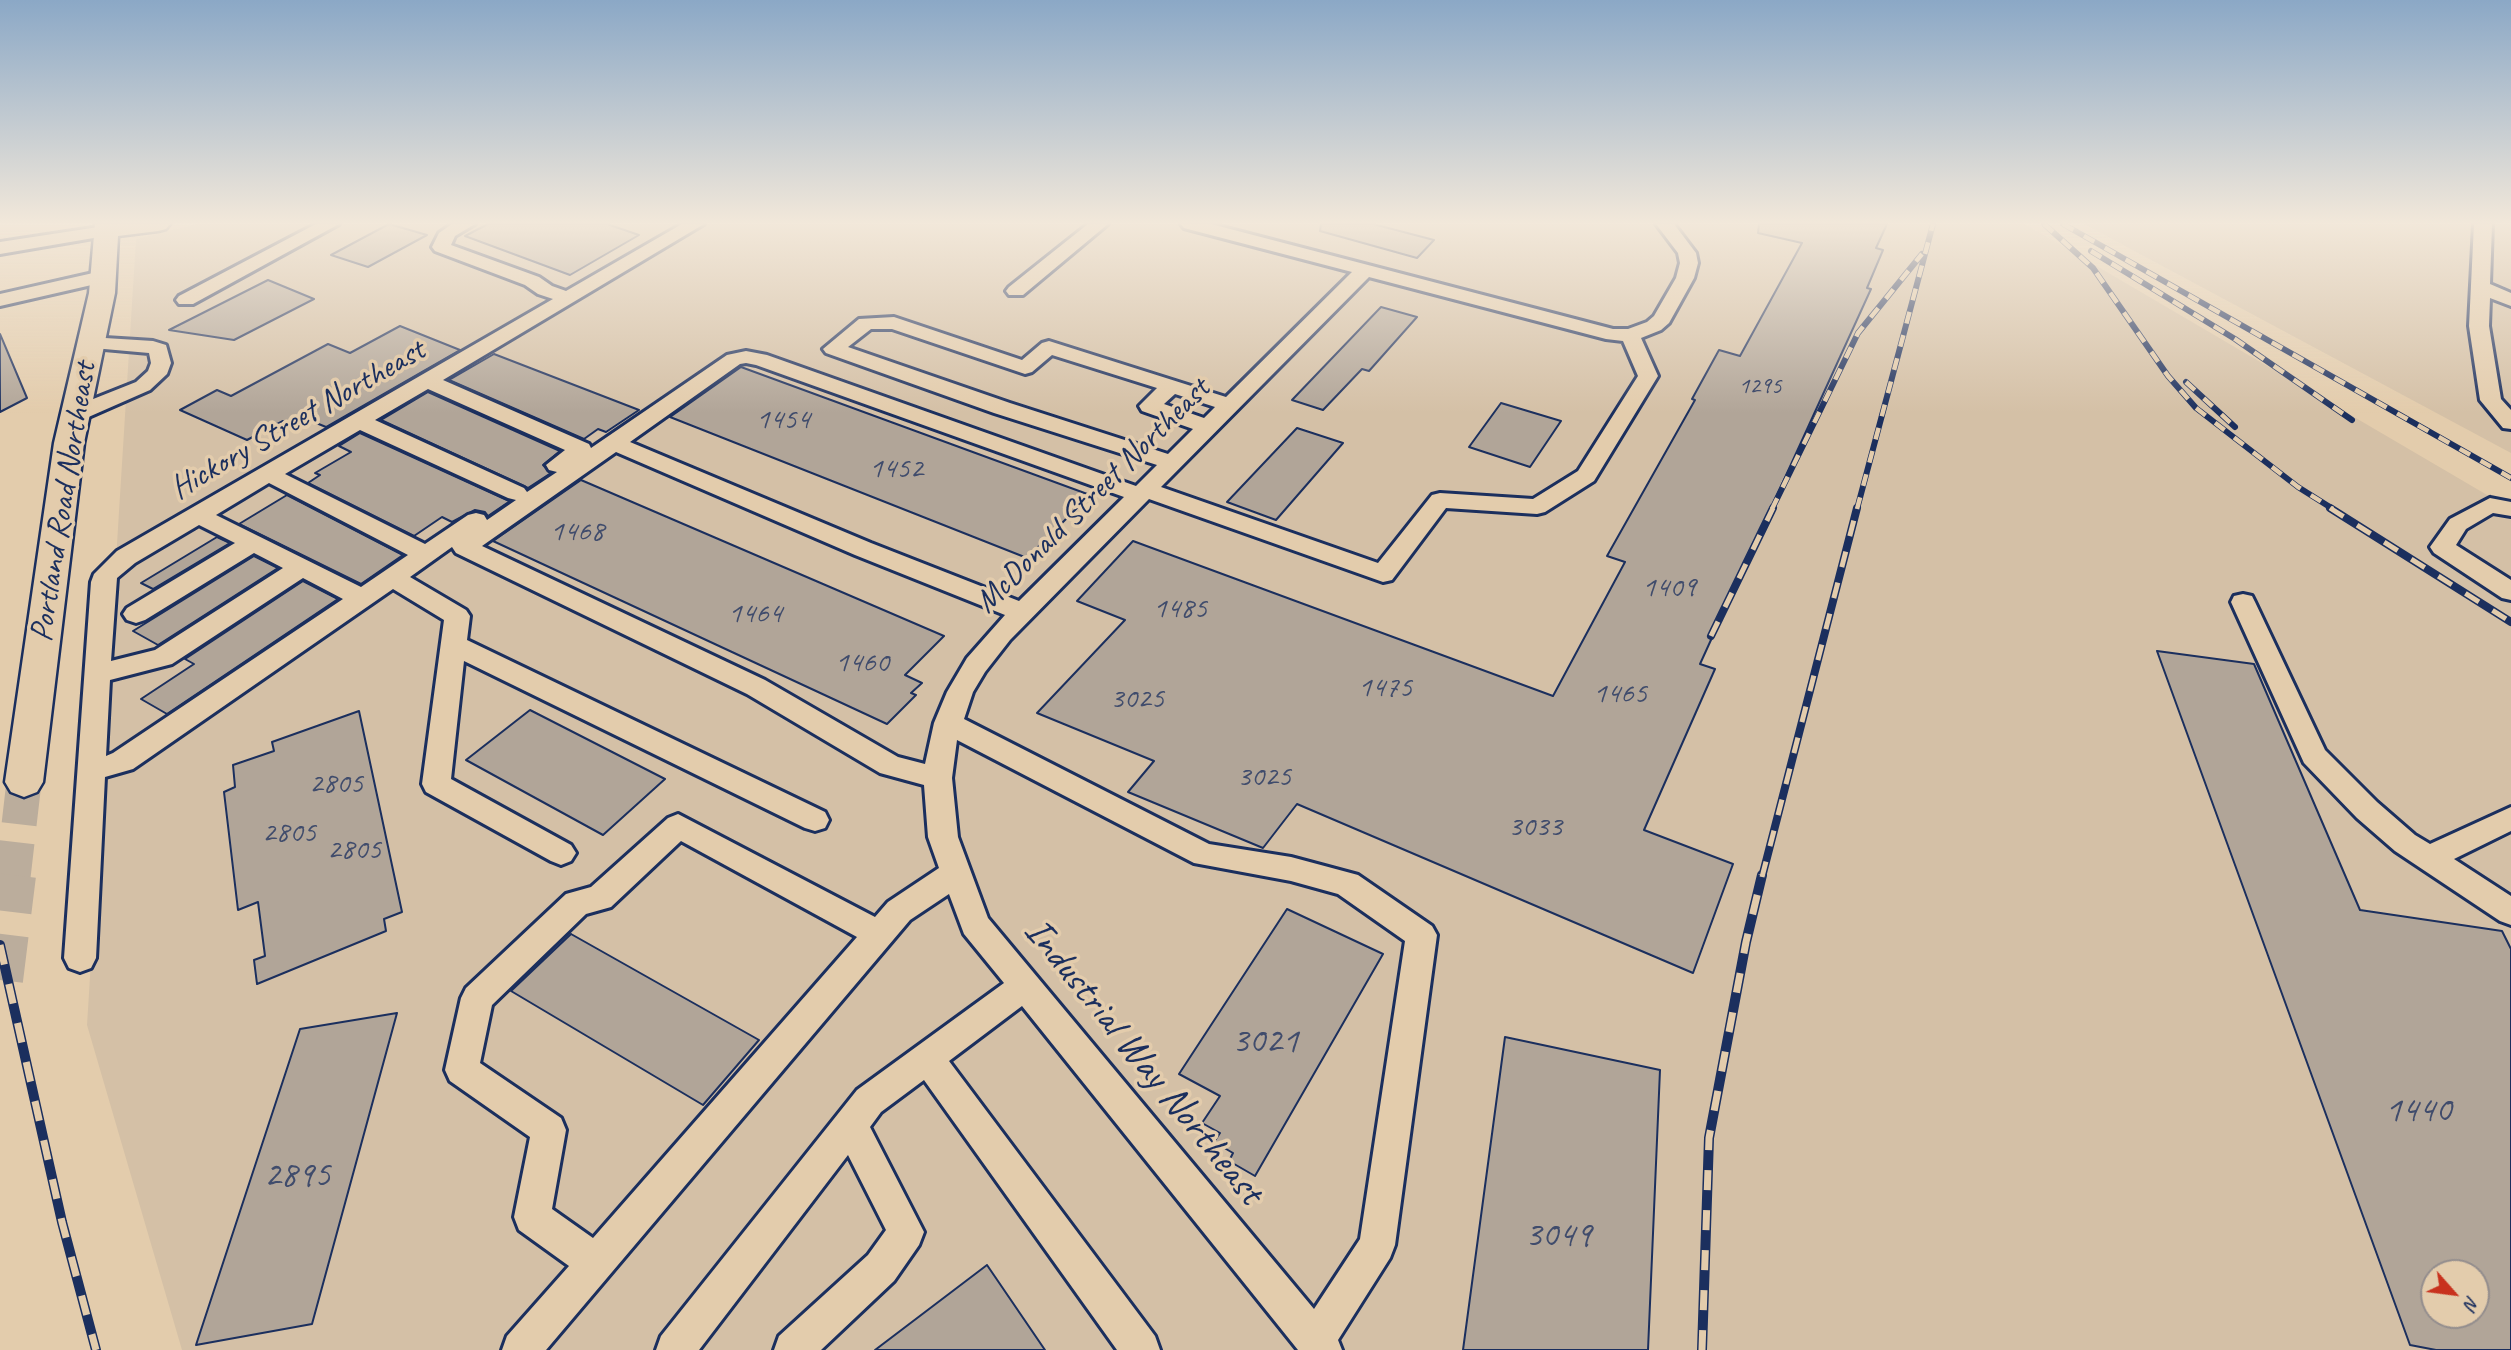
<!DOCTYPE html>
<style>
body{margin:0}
#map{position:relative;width:2511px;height:1350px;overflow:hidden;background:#e3ccac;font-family:Caveat,sans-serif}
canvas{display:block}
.north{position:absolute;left:2420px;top:1259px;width:70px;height:70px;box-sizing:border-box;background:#e3ccac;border:2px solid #938d8d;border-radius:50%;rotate:118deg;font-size:19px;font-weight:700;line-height:28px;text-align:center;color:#1b2f5e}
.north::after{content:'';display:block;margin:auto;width:24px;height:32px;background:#c8321e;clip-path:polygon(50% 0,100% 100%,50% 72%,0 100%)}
</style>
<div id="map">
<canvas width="2511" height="1350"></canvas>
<div class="north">N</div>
</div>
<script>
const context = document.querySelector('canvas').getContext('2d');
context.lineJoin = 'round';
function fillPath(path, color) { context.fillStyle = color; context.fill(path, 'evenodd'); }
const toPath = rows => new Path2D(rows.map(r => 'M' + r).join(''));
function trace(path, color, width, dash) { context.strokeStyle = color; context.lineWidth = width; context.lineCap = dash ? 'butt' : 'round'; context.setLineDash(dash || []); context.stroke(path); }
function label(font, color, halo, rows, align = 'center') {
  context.font = font + ' Caveat,sans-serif'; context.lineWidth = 7; context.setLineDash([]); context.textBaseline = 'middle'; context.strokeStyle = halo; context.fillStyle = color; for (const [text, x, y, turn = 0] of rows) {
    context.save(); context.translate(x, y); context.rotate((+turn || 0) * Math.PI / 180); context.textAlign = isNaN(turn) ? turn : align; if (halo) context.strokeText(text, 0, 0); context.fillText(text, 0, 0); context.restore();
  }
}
fillPath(toPath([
 [196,224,2025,224,2511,509,2511,1350,182,1350,87,1025,136,239],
 [2434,1273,2476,1273,2476,1315,2434,1315],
 [2084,224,2511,224,2511,453]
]), '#d4c0a6');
const building = toPath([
 [389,224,427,235,368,267,331,255,389,224],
 [488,224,607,224,639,235,570,275,465,236,488,224],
 [1321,224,1373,224,1434,240,1417,258,1320,231,1321,224],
 [1759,224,1887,224,1876,248,1883,250,1867,288,1871,289,1700,664,1715,669,1644,830,1733,864,1693,973,1297,804,1263,848,1128,792,1154,761,1037,713,1125,620,1077,601,1133,541,1553,696,1625,562,1607,556,1695,400,1692,399,1719,350,1740,356,1802,243,1758,233,1759,224],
 [268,280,314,299,234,340,169,330,268,280],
 [1381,307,1417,317,1369,371,1362,369,1323,410,1292,400,1381,307],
 [400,326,460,350,326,427,304,418,292,425,283,421,247,440,180,410,217,390,231,396,328,344,350,353,400,326],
 [0,334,27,398,0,412,0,334],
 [494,354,639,410,606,432,598,429,584,439,449,380,494,354],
 [741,367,1090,495,1027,558,670,417,741,367],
 [428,392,560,451,543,465,551,473,528,488,381,420,428,392],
 [1501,403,1561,421,1530,467,1469,447,1501,403],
 [1297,428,1343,443,1276,520,1227,502,1297,428],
 [360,433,507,500,510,501,488,516,485,512,475,510,452,522,442,517,414,536,308,483,320,475,315,473,351,452,339,446,360,433],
 [581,480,944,636,905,675,922,683,911,693,916,695,887,724,493,541,581,480],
 [287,495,403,555,361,584,239,524,287,495],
 [217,537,230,543,153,589,141,583,217,537],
 [254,556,278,568,158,645,133,631,254,556],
 [303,581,338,599,167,714,141,699,194,664,185,659,303,581],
 [2157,651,2254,664,2360,910,2502,931,2511,949,2511,1350,2436,1350,2410,1345,2157,651],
 [2434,1273,2476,1273,2476,1315,2434,1315,2434,1273],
 [530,710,665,779,603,835,466,760,530,710],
 [359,711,402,912,384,919,386,931,257,984,254,960,265,956,258,902,238,910,224,792,235,787,233,765,274,751,272,742,359,711],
 [1287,909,1383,954,1255,1176,1229,1161,1233,1153,1214,1142,1220,1133,1202,1123,1220,1096,1179,1074,1287,909],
 [571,934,759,1040,703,1105,511,991,571,934],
 [397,1013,312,1324,196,1345,300,1029,397,1013],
 [1505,1037,1660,1070,1648,1350,1463,1350,1505,1037],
 [987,1265,1045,1350,875,1350,987,1265]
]);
fillPath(building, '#b1a598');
trace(building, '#1b2f5e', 2);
trace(toPath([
 [13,877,24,782]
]), '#bbad9c', 35, [35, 18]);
trace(toPath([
 [0,980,13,875]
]), '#bbad9c', 46, [46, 23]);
const minor = toPath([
 [316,224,339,224,193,304,179,304,176,300,179,296,316,224],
 [452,224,475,224,455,236,451,245,539,277,552,286,566,291,682,224,704,224,443,380,589,444,591,448,727,355,746,351,767,355,1136,486,1157,465,994,413,826,353,823,349,859,319,894,317,1022,360,1042,343,1049,341,1226,397,1352,272,1184,228,1181,224,1211,224,1613,329,1628,329,1647,322,1654,316,1676,278,1680,263,1678,253,1656,224,1674,224,1696,253,1698,263,1694,278,1669,323,1661,330,1641,338,1658,376,1594,481,1545,512,1537,514,1446,508,1392,580,1383,582,1149,499,1010,640,985,672,973,692,964,719,1209,844,1291,857,1358,875,1432,926,1437,935,1395,1245,1390,1258,1338,1340,1342,1350,1298,1350,1022,1006,949,1061,1155,1336,1160,1350,1117,1350,924,1080,881,1112,870,1127,924,1232,919,1245,894,1281,821,1350,774,1350,779,1336,868,1255,886,1230,848,1155,699,1350,656,1350,661,1336,857,1090,1004,983,964,934,949,894,910,920,546,1350,502,1350,507,1336,569,1266,519,1230,514,1217,530,1137,450,1081,445,1070,461,998,466,988,566,894,591,887,668,818,678,814,875,917,888,902,939,868,928,837,924,785,880,773,747,694,456,553,452,547,410,577,466,610,470,616,467,640,825,812,829,820,825,828,815,831,805,828,464,661,451,779,571,845,576,853,571,861,561,865,551,861,426,792,422,784,444,620,393,589,133,769,105,777,96,958,91,968,80,972,69,968,64,958,91,582,94,574,117,551,553,299,538,294,525,285,435,251,432,247,439,233,452,224],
 [1369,277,1606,339,1623,341,1638,376,1578,471,1533,499,1440,493,1432,495,1378,563,1161,487,1369,277],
 [871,329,892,329,1025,374,1032,372,1052,355,1157,388,1139,406,1142,411,1193,429,1168,454,1010,403,848,347,871,329],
 [746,363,756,365,1124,497,1019,601,871,543,630,442,740,364,746,363],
 [428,389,565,450,546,465,549,470,557,472,527,492,524,488,375,420,428,389],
 [1175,394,1215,407,1204,418,1164,404,1175,394],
 [360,430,508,498,516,500,487,520,484,515,476,513,468,515,425,544,285,474,360,430],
 [616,452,855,555,1005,615,967,658,947,692,934,723,925,764,898,757,765,680,482,546,616,452],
 [269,483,408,555,361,587,216,515,269,483],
 [199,525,235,543,127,608,123,614,127,620,136,623,145,620,254,553,283,568,155,650,111,661,117,578,135,563,199,525],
 [303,578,343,599,113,753,106,756,110,680,172,664,303,578],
 [957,740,1194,863,1291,881,1338,894,1405,941,1360,1239,1314,1309,988,918,958,837,952,778,957,740],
 [681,841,857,937,593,1238,552,1209,566,1130,561,1118,480,1063,492,1005,586,914,611,907,681,841],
 [1088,224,1108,224,1023,295,1009,295,1006,291,1009,287,1088,224],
 [2474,224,2492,224,2490,284,2511,293,2511,306,2490,298,2489,326,2501,399,2511,410,2511,429,2503,428,2480,400,2469,326,2474,224],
 [105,226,111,227,114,231,111,235,0,254,0,242,105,226],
 [102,271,111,277,109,281,0,306,0,294,102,271],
 [89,337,153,341,166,345,171,363,167,374,150,390,84,419,68,419,65,414,68,409,136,382,148,371,151,363,149,353,82,347,79,343,82,339,89,337],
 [2490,498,2511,502,2511,516,2493,513,2466,529,2456,545,2511,580,2511,600,2502,598,2434,553,2430,547,2450,519,2490,498],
 [2243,594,2252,596,2255,602,2325,750,2377,802,2415,835,2430,844,2511,807,2511,831,2454,859,2511,896,2511,925,2500,921,2395,851,2357,818,2304,763,2231,602,2234,596,2243,594]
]);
const major = toPath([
 [95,224,170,224,166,229,158,231,118,236,115,293,84,443,43,782,37,792,24,797,11,792,5,782,54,443,89,293,95,224]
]);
trace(minor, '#1b2f5e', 6);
trace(major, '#1b2f5e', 5);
fillPath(minor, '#e3ccac');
fillPath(major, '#e3ccac');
const railFar2 = toPath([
 [2044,224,2093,268,2168,376,2196,408,2298,487,2333,509],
 [2063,224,2511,478],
 [2091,251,2235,339,2352,420],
 [2186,382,2235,427],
 [1772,509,1858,333,1922,254],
 [1857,509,1933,224]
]);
const railFar1 = toPath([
 [2330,508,2511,622],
 [1711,636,1773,508],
 [1762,877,1857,508]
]);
const rail = toPath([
 [0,945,62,1222,96,1350],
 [1702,1350,1709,1138,1746,942,1762,875]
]);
trace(railFar2, '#1b2f5e', 6);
trace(railFar1, '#1b2f5e', 8);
trace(rail, '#1b2f5e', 10);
trace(railFar2, '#e3ccac', 4.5, [12]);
trace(railFar1, '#e3ccac', 5, [16]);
trace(rail, '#e3ccac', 7, [20]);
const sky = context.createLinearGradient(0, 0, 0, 413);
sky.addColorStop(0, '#8ba8c6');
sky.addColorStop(0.54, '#f2e8da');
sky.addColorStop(1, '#f2e8da00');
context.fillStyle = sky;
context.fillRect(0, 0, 2511, 413);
label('24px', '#404c6c', null, [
 ["1295",1760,387]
]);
label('30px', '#404c6c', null, [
 ["1454",783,420],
 ["1452",896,469],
 ["1468",577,532],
 ["1409",1669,588],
 ["1485",1180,609],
 ["1464",755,614],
 ["1460",862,663],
 ["1475",1385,688],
 ["1465",1620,694],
 ["3025",1137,699],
 ["3025",1264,777],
 ["2805",336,784],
 ["3033",1535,827],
 ["2805",289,833],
 ["2805",354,850]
]);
label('33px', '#1b2f5e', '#e3ccac', [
 ["Hickory Street Northeast",298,420,-30],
 ["McDonald Street Northeast",1093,496,-45],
 ["Portland Road Northeast",64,502,-81]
]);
label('37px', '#404c6c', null, [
 ["3021",1265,1042],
 ["1440",2418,1111],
 ["2895",297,1176],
 ["3049",1558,1236]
]);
label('40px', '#1b2f5e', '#e3ccac', [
 ["Industrial Way Northeast",1143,1062,51]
]);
</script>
